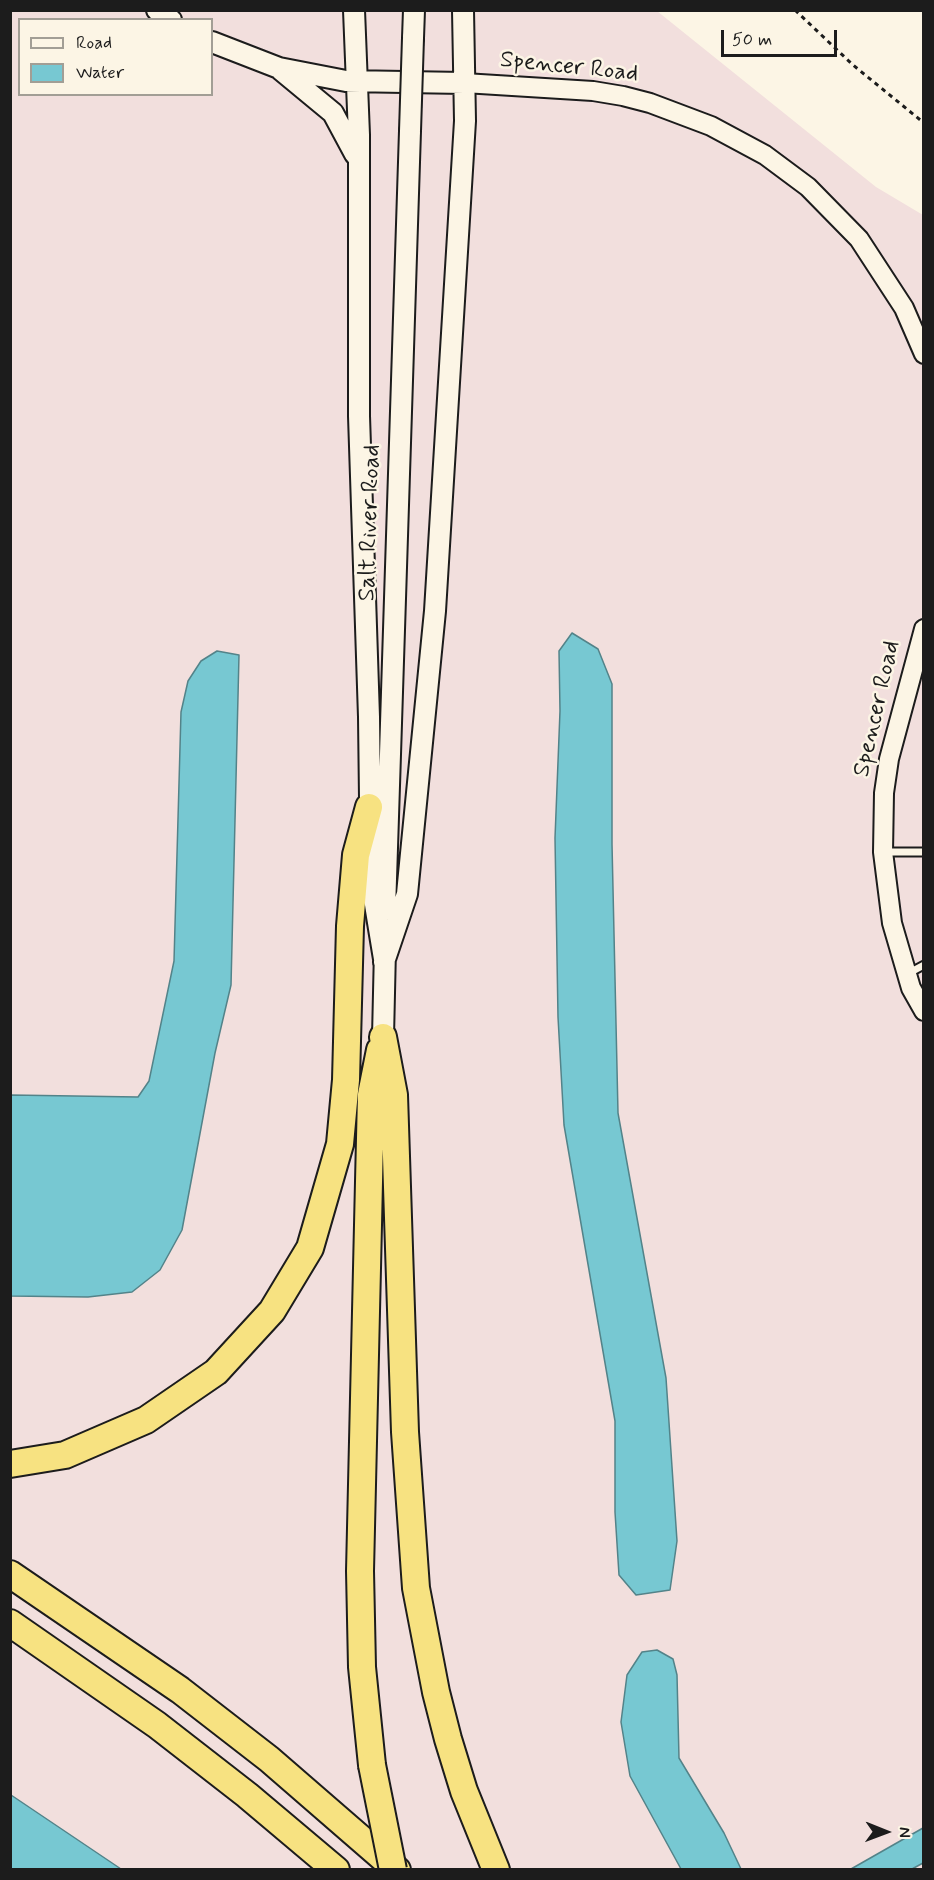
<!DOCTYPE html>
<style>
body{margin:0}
#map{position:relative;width:934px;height:1880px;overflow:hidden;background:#fcf5e5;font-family:Mynerve,sans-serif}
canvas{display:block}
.frame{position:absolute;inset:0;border:12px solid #1c1c1c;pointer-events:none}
.legend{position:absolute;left:18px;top:18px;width:195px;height:78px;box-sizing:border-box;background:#fcf5e5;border:2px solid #a29e95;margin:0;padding:8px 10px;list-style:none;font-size:18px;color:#1c1c1c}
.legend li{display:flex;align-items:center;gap:12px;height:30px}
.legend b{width:30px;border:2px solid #a29e95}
.north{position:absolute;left:856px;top:1802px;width:60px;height:60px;-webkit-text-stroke:4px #fcf5e5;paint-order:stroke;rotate:91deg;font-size:16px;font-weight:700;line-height:24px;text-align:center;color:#1c1c1c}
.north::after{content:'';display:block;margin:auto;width:21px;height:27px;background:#1c1c1c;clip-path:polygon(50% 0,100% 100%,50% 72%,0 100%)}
.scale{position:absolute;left:721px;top:30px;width:116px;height:27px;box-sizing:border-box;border:3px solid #1c1c1c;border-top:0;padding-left:8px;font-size:18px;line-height:21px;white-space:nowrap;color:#1c1c1c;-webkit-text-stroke:4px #fcf5e5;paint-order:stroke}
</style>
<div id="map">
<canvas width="934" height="1880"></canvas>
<div class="frame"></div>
<ul class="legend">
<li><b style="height:8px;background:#fcf5e5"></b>Road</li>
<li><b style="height:16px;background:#77c8d2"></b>Water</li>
</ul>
<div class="north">N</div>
<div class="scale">50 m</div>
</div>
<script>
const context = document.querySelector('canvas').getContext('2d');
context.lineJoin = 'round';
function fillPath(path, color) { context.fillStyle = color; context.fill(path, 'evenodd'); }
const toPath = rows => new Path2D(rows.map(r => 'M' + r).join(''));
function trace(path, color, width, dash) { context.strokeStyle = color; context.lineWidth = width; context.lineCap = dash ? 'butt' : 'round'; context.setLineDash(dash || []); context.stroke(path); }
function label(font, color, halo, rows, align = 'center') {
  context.font = font + ' Mynerve,sans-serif'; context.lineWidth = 5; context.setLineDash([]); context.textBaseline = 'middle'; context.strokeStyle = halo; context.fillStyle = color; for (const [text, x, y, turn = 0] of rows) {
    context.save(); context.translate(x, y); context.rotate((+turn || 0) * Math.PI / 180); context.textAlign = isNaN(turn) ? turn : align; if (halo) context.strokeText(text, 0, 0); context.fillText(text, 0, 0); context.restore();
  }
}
fillPath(toPath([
 [11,11,657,11,876,187,923,215,923,1869,11,1870],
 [20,20,212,20,212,94,20,94]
]), '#f2dfdd');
const water = toPath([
 [572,633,598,649,612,684,612,844,618,1113,666,1378,677,1541,670,1590,636,1595,619,1575,615,1512,615,1421,564,1125,558,1017,555,838,560,711,559,651,572,633],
 [217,651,239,655,231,985,215,1053,182,1230,160,1270,132,1292,88,1297,11,1296,11,1095,138,1097,149,1081,174,961,181,712,188,681,201,661,217,651],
 [657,1650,673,1659,677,1675,679,1758,724,1833,741,1869,681,1869,630,1776,621,1722,627,1675,642,1652,657,1650],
 [10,1795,11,1795,121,1869,11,1869,10,1795],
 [923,1828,923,1863,912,1869,851,1869,923,1828]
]);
fillPath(water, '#77c8d2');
trace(water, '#538389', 1.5);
const service = toPath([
 [883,852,924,852],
 [909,973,924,965]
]);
const tertiary = toPath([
 [464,83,593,91,623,96,650,103,711,126,765,155,808,187,859,239,904,308,924,354],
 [924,629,889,759,884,793,883,852,892,923,911,988,924,1011]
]);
const secondary = toPath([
 [157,10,171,20],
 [354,10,359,135,359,416,369,717,371,880,384,959],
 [413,38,414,10],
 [212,42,279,68,346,81,464,83],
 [281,70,333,113,355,154],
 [385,910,410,131],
 [384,962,407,894,435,611,465,121,463,10],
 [383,1037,385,949]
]);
const motorway = toPath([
 [383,1037,394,1095,405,1432,416,1588,436,1692,448,1739,464,1791,496,1870],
 [10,1464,65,1455,146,1420,216,1372,272,1311,310,1248,340,1144,346,1080,350,926,356,855,369,807],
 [10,1574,180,1690,269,1759,397,1870],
 [10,1623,157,1725,247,1795,336,1870],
 [372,1765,362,1667,360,1571,371,1095,380,1050]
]);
trace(service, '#1c1c1c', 11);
trace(tertiary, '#1c1c1c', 22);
trace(secondary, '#1c1c1c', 24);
trace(motorway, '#1c1c1c', 30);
trace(toPath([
 [795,10,853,65,924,123]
]), '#1c1c1c', 3, [4.5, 4.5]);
trace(service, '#fcf5e5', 7);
trace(tertiary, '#fcf5e5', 18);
trace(secondary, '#fcf5e5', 20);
trace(motorway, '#f7e281', 26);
const secondaryBridge = toPath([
 [410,131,413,38]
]);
const motorwayBridge = toPath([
 [372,1765,393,1870]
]);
trace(secondaryBridge, '#1c1c1c', 24, []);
trace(motorwayBridge, '#1c1c1c', 30, []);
trace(secondaryBridge, '#fcf5e5', 20);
trace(motorwayBridge, '#f7e281', 26);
label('24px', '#1c1c1c', '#fcf5e5', [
 ["Spencer Road",569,68,6],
 ["Salt River Road",371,523,-88],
 ["Spencer Road",878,709,-77]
]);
</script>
